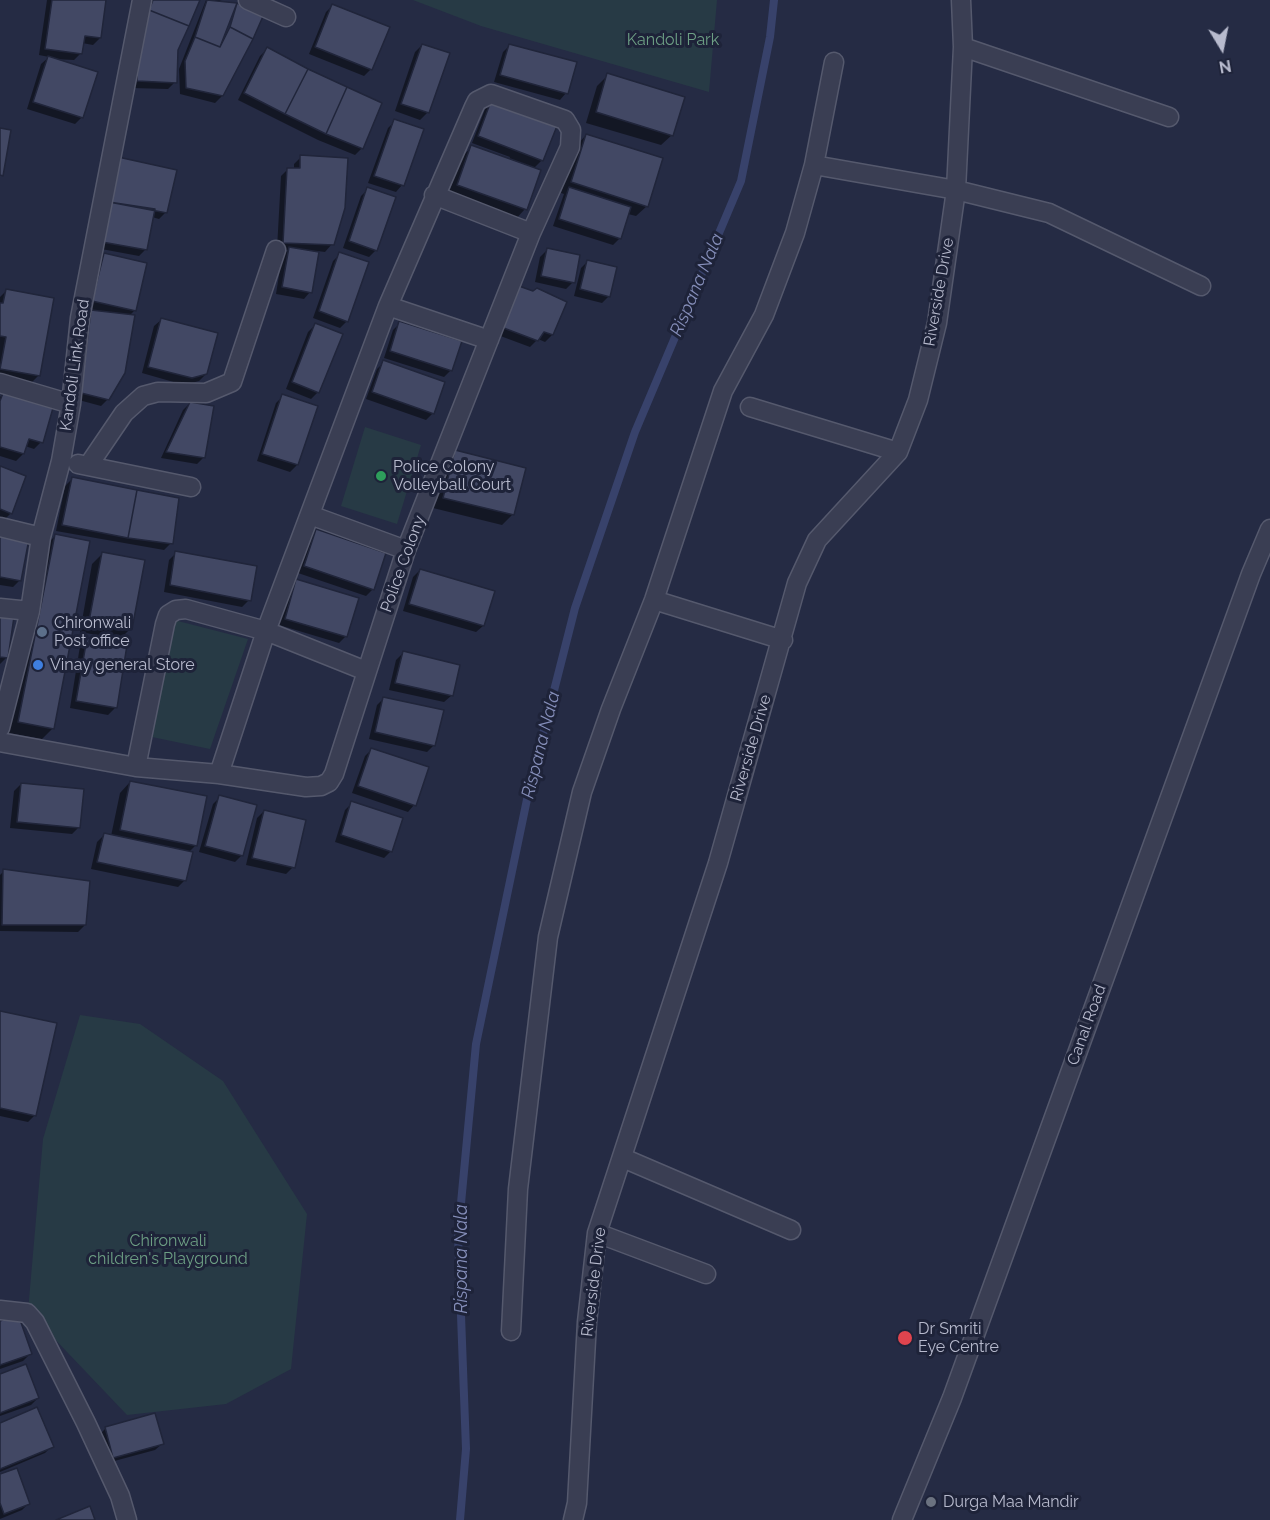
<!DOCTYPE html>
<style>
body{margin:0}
#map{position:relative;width:1270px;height:1520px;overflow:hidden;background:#252b44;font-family:Raleway,sans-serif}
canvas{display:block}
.north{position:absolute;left:1192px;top:18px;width:60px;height:60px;-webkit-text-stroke:4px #1e2339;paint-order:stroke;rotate:170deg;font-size:16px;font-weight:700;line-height:24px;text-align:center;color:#b7bacd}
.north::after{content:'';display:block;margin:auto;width:21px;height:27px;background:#b7bacd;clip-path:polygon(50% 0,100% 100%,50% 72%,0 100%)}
</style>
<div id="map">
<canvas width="1270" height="1520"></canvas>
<div class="north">N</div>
</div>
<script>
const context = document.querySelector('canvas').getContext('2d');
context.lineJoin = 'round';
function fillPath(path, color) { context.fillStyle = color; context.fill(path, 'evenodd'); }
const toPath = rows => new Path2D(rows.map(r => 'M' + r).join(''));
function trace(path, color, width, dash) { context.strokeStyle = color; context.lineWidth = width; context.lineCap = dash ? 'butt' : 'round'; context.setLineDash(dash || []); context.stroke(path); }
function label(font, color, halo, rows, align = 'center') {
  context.font = font + ' Raleway,sans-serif'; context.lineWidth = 6; context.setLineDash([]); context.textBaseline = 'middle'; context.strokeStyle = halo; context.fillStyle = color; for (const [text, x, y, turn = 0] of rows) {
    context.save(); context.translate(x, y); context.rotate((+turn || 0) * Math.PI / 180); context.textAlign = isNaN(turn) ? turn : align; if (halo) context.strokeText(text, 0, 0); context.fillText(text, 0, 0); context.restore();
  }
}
fillPath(toPath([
 [413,0,717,0,709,92,481,26],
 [365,427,421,445,397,524,341,506],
 [174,620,248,639,210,749,152,737],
 [80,1015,140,1024,223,1081,307,1214,291,1369,226,1404,127,1415,28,1311,43,1139]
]), '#273a45');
fillPath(toPath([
 [47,0,94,0,100,38,93,45,82,43,81,53,74,60,53,59,82,117,75,124,27,109,41,64,49,57,39,55],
 [151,0,198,0,176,50,175,82,168,89,131,88,133,46],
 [206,0,219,0,262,15,222,96,215,103,180,94,179,69],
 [232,12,235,13,231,28,221,45],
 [333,5,371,69,364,76,309,54,326,12],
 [422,45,448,54,427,113,420,120,395,111,415,52],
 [509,46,566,93,560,100,494,82,503,52],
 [267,49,380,103,362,148,355,155,318,140,238,100,260,56],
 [608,75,672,135,661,145,586,123,597,86],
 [492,102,542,160,533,169,525,209,515,220,448,195,461,157,472,147,509,160,510,157,472,143,485,109],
 [395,121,402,185,396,192,368,183,388,128],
 [586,135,647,206,636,216,628,214,620,238,613,245,553,226,564,194,561,193,576,146],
 [301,157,332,244,325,252,317,251,310,292,304,299,276,294,282,256,288,250,277,249,281,176,288,169,294,170,294,164],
 [118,159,166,212,159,219,152,217,146,249,139,256,96,248],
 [368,189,376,250,369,257,343,248,361,196],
 [547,250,573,282,566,289,535,282,540,257],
 [104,254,135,310,129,316,108,399,101,406,75,399,84,318,93,309,86,308,97,261],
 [340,254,347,321,340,328,313,318,333,261],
 [587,262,609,296,602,303,574,296,581,268],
 [6,291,39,375,32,382,0,376,0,297],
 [533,293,552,335,545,342,538,339,530,347,495,334],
 [161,320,206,374,199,381,184,385,142,373,154,326],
 [400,323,451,370,444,377,384,358,393,330],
 [315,325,318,392,311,399,286,389,308,332],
 [384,362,433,413,426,420,366,399,377,369],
 [3,394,41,442,34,449,25,446,23,454,16,461,0,456,0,397],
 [283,396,316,407,297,465,290,472,257,461,276,403],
 [190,403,204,457,197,464,161,458,183,410],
 [455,452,524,469,512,515,502,525,433,508,445,463],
 [0,467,11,513,4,520,0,518],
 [72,479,171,543,164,550,56,531,65,486],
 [317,531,373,589,366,596,298,573,310,538],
 [0,535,20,580,13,587,0,585],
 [55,536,53,728,42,739,9,733,45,546],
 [176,553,249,600,242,607,164,592,169,560],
 [102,554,131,628,120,639,80,632,92,564],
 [420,570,483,626,476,632,403,611,413,577],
 [297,581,346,636,339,643,279,625,290,588],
 [0,602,6,658,0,664],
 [87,639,115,708,108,715,70,708,80,646],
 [403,653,451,696,444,702,389,690,396,660],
 [384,698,434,745,427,752,369,739,377,705],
 [372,749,414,805,408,812,352,793,365,756],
 [130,782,196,845,188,853,185,880,178,887,91,869,97,842,104,835,111,836,120,793],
 [21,784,79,827,72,834,10,828,14,791],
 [220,797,242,855,235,862,199,852,213,804],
 [352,803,391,851,384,858,335,842,345,810],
 [264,811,293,867,286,874,246,865,257,818],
 [4,871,85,925,78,932,0,931,0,875],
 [0,1013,35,1115,28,1122,0,1116],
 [0,1322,30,1354,23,1361,0,1369],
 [0,1376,38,1398,31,1405,0,1416],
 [0,1424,52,1446,45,1453,0,1472],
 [106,1428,162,1444,155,1450,107,1463,99,1435],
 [0,1476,29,1503,22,1510,0,1519]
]), '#0007');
trace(toPath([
 [460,1520,466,1449,458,1235,476,1044,530,785,575,608,635,432,741,181,770,37,774,0]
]), '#38426b', 8);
const building = toPath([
 [52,0,106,0,101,38,85,36,82,54,45,49,52,0],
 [153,0,200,0,189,26,149,10,153,0],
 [207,0,237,3,220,47,195,37,207,0],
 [237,3,264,14,253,39,230,27,237,3],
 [332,4,390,27,372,70,315,47,332,4],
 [149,10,189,26,178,50,177,83,137,81,139,38,149,10],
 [230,27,253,39,223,96,186,88,185,61,195,37,220,47,230,27],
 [422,44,450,53,429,113,401,104,422,44],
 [509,44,577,62,568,94,500,75,509,44],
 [267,47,308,69,285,114,244,93,267,47],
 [48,56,98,72,83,118,33,102,48,56],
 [308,69,347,87,326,134,285,114,308,69],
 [607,73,685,97,673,136,596,112,607,73],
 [347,87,382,103,363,149,326,134,347,87],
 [491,101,557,126,543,161,478,136,491,101],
 [394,119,424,129,404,186,374,176,394,119],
 [0,128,11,130,3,176,0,175,0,128],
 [586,134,663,158,648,207,571,182,586,134],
 [471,145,541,170,527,210,457,185,471,145],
 [300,155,348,158,345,208,334,245,283,243,287,168,300,168,300,155],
 [118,157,177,170,167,213,109,202,118,157],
 [367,187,396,197,377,251,349,241,367,187],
 [569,187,631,207,621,239,559,219,569,187],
 [109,202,155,209,147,250,102,242,109,202],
 [289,247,319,252,312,293,282,287,289,247],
 [547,248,580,255,575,283,541,276,547,248],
 [339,252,369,262,348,322,319,311,339,252],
 [104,253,147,263,136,311,92,301,104,253],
 [587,260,617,267,610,297,580,289,587,260],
 [516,285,533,291,537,288,567,302,553,335,544,332,538,341,501,327,516,285],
 [6,289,54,298,40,376,0,369,6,337,0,336,0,303,3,303,6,289],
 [91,310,135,315,125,373,109,400,81,393,91,310],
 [161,318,218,333,207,374,192,378,148,367,161,318],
 [399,321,462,341,452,371,390,351,399,321],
 [315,323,343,334,319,393,292,382,315,323],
 [383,360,445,382,434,414,372,392,383,360],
 [3,393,53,408,43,443,29,439,24,454,0,447,0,401,3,393],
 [282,394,318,406,298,465,262,454,282,394],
 [190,402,214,406,205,458,166,452,190,402],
 [455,450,526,468,514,515,443,498,455,450],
 [0,466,26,476,12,514,0,509,0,466],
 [72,477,137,490,128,538,62,525,72,477],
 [137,490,179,498,173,544,128,538,137,490],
 [316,529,386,553,374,590,304,566,316,529],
 [0,534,29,539,21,581,0,577,0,534],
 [55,534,90,541,54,729,18,722,55,534],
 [175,551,257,566,251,601,170,585,175,551],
 [102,552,145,560,132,629,89,621,102,552],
 [420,569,495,591,484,626,409,604,420,569],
 [296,579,359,598,347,637,285,619,296,579],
 [0,601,16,603,8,658,0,657,0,601],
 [87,638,127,645,117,708,76,701,87,638],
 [403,651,460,665,453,696,395,683,403,651],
 [383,697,444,710,435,746,375,732,383,697],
 [371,748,429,767,416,806,358,786,371,748],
 [130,781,207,796,197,846,120,830,130,781],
 [21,783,84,789,80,828,17,822,21,783],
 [219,795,257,805,243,856,205,846,219,795],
 [351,801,403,818,392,852,341,835,351,801],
 [264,810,306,820,295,868,252,858,264,810],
 [104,833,193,852,186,881,97,862,104,833],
 [3,869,90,881,86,925,2,925,3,869],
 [0,1011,57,1023,36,1116,0,1108,0,1011],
 [18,1314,32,1354,0,1365,0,1321,18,1314],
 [26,1364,39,1398,0,1413,0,1374,26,1364],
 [37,1407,54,1447,0,1469,0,1423,37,1407],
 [155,1413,164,1444,113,1458,105,1427,155,1413],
 [17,1468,30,1504,4,1514,0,1503,0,1474,17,1468],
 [90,1506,95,1520,56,1520,90,1506]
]);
fillPath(building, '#424864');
trace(building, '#20253a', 1.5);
const minor = toPath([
 [248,0,286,17],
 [963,47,1169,117],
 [834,62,814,165,956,190,1049,213,1201,286],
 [434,195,531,233],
 [388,306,489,340],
 [0,383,71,404],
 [750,407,898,452],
 [78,464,191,487],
 [88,466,124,413,143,396,158,392,206,393,232,382,276,250],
 [310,515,406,550],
 [0,527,41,537],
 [654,600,783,640],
 [0,608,30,611],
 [0,728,30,611,41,537,61,461,71,404,80,318,142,0],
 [0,742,136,767,219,774,266,631,388,306,474,107,477,101,491,94,565,120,571,130,570,147,531,233,406,550,334,774,329,782,321,786,306,787,219,774],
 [136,767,165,624,168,615,176,610,186,609,266,631,366,671],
 [623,1158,791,1230],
 [597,1233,706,1274],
 [0,1310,27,1313,35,1322,86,1423,120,1496,127,1520],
 [511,1331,518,1189,548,937,582,792,611,709,654,600,723,391,764,315,795,233,814,165],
 [573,1520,577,1503,587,1322,597,1233,718,863,797,583,817,540,898,452,918,400,937,323,956,190,963,47,961,0],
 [902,1520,952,1398,1251,574,1270,529]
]);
trace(minor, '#55596d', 21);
trace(minor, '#3a3e53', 18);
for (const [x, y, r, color] of [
 [381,476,6,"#2e9e5b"],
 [42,632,6,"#5c6f8a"],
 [38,665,6,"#3f7fe0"],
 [905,1338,8,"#e0444e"],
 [931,1502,6,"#6b7280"]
]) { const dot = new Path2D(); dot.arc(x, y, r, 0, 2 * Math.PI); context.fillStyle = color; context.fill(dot); trace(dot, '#1e2339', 2); }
label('16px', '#6d9f84', '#1e2339', [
 ["Kandoli Park",673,40],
 ["Chironwali",168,1241],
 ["children's Playground",168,1259]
]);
label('16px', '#b7bacd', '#1e2339', [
 ["Riverside Drive",939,292,-80],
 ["Kandoli Link Road",75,365,-82],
 ["Police Colony",403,564,-70],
 ["Riverside Drive",751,748,-74],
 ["Canal Road",1087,1025,-70],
 ["Riverside Drive",594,1282,-83]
]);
label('16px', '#b7bacd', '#1e2339', [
 ["Police Colony",393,467],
 ["Volleyball Court",393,485],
 ["Chironwali",54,623],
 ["Post office",54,641],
 ["Vinay general Store",50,665],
 ["Dr Smriti",918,1329],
 ["Eye Centre",918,1347],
 ["Durga Maa Mandir",943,1502]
], 'left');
label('italic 18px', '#858eb9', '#1e2339', [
 ["Rispana Nala",697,285,-67],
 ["Rispana Nala",541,745,-76],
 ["Rispana Nala",462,1259,-90]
]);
</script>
